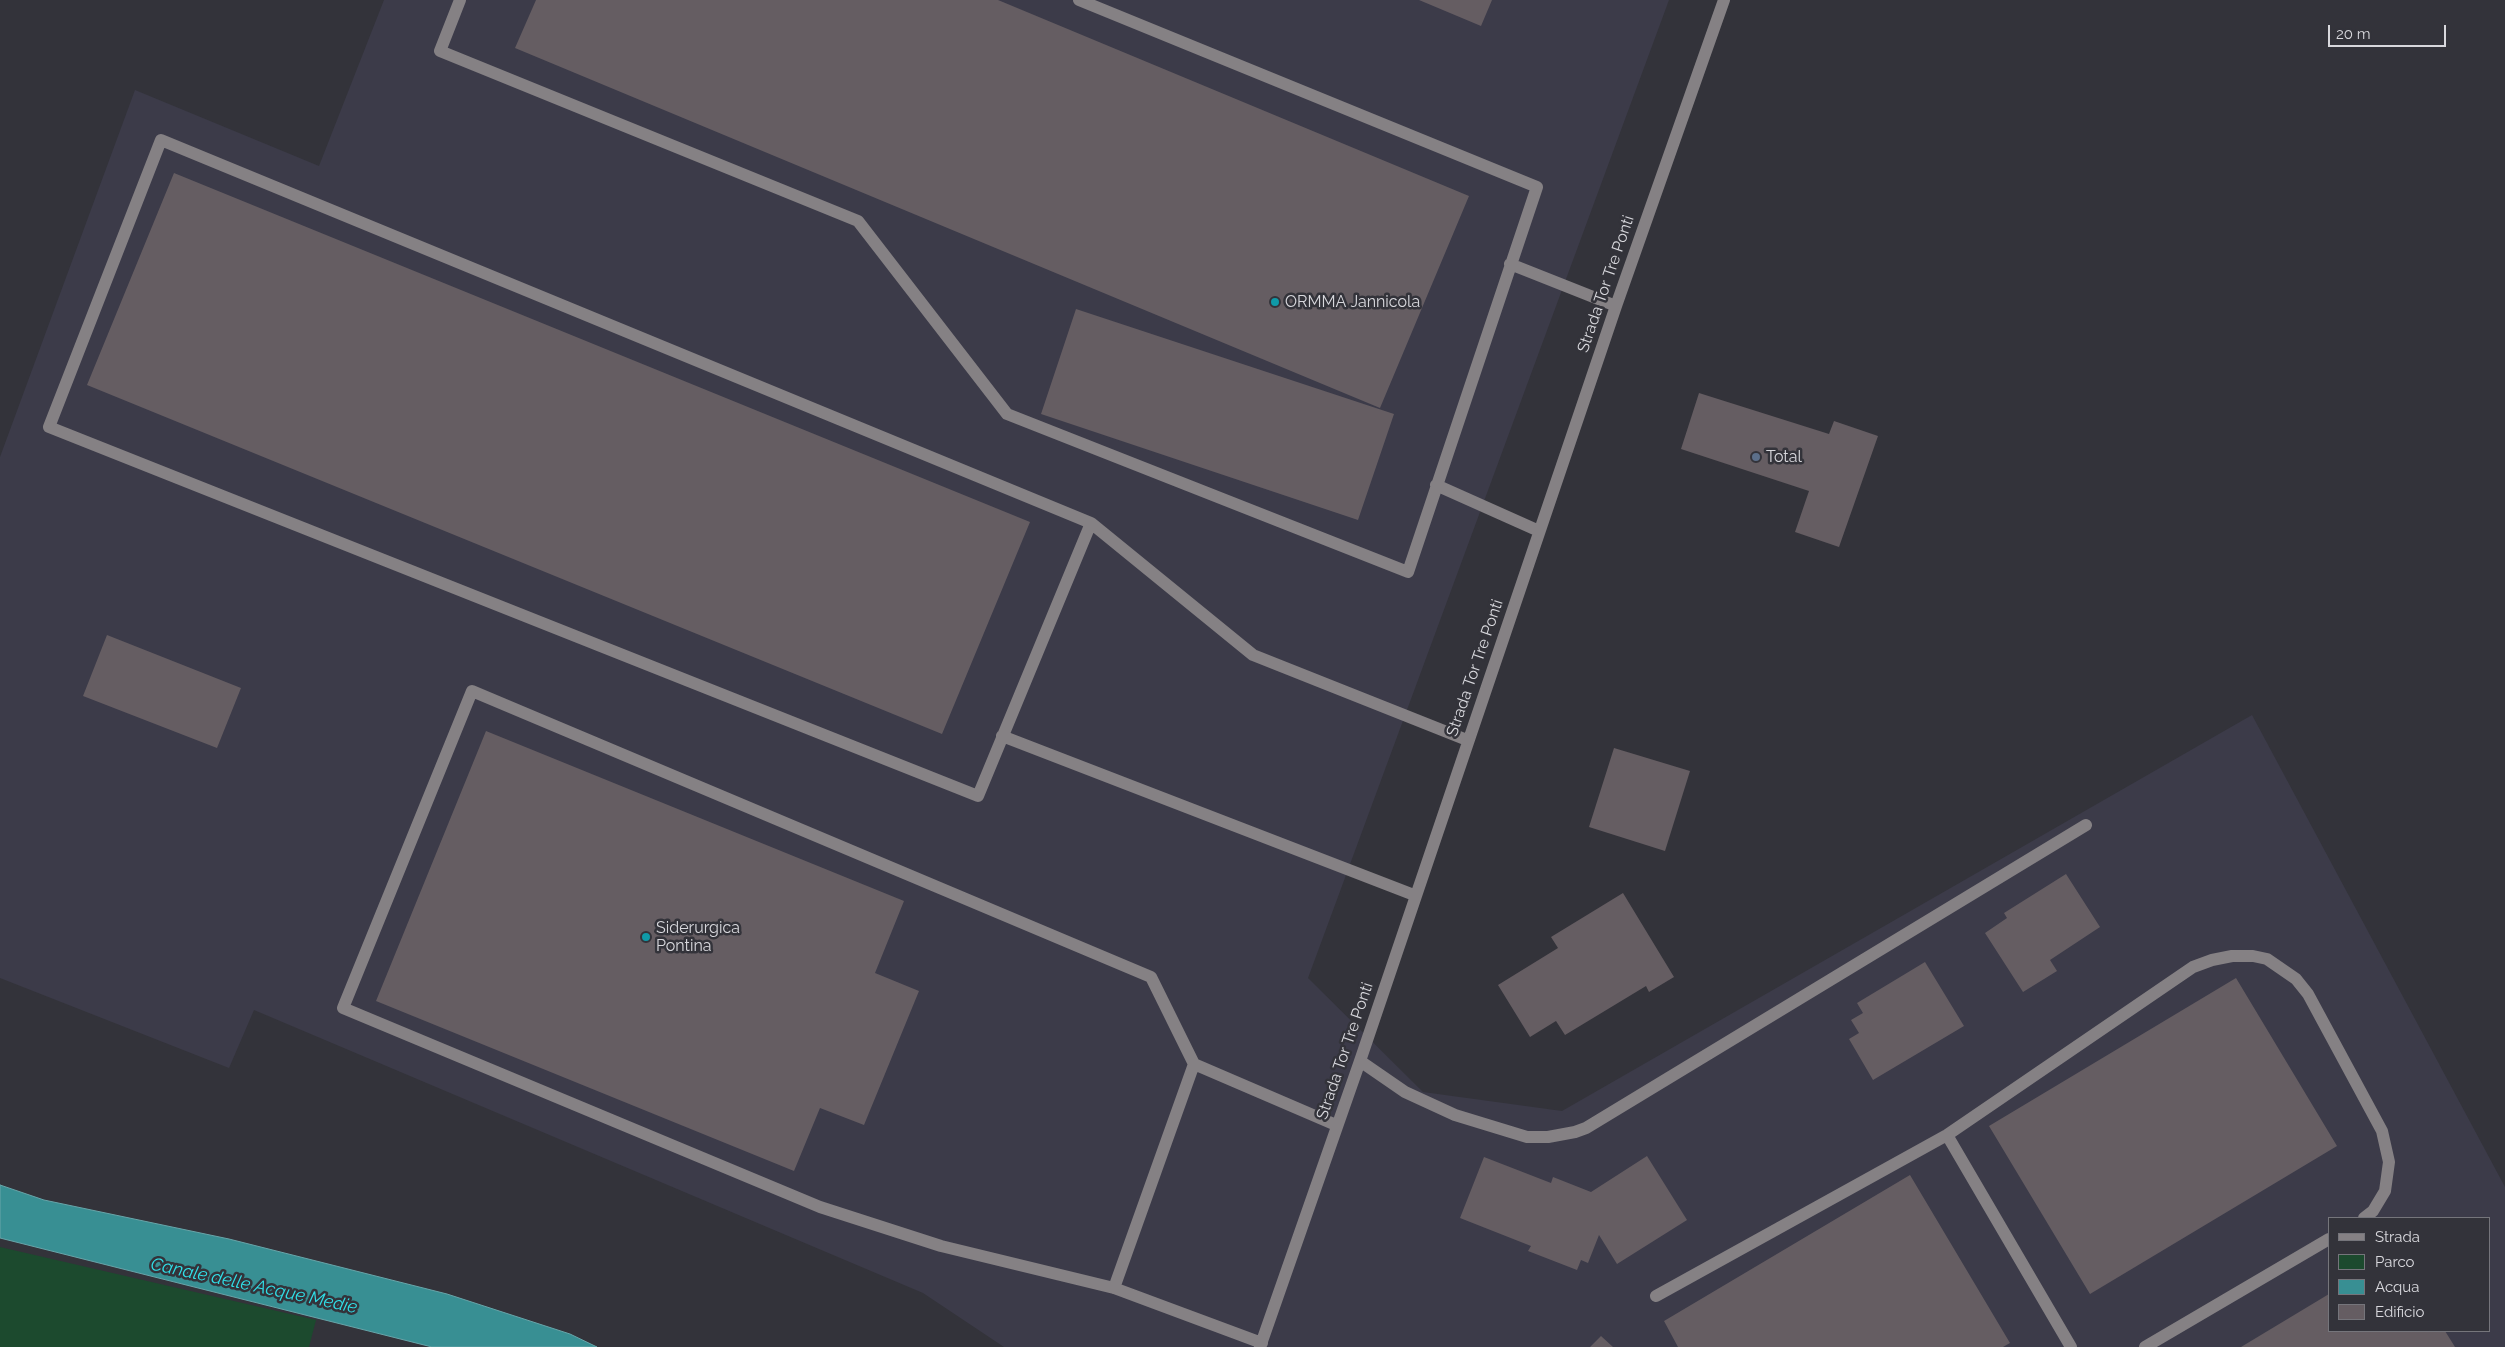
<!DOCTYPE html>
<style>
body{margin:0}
#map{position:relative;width:2505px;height:1347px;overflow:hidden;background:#33333a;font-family:Raleway,sans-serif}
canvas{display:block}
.legend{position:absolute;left:2328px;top:1217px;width:162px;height:115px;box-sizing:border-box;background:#33333a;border:1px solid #75757b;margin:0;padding:6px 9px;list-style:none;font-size:15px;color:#d8d8dd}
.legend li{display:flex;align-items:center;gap:10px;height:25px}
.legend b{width:25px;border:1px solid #75757b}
.scale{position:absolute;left:2328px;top:25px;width:118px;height:22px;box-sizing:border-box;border:2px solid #d8d8dd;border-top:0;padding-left:6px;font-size:15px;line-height:18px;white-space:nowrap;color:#d8d8dd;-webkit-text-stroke:4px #33333a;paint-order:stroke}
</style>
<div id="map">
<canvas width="2505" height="1347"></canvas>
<ul class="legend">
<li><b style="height:6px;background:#858184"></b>Strada</li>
<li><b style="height:14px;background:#1c4a2e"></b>Parco</li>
<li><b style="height:14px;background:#388f93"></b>Acqua</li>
<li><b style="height:14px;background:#655d62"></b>Edificio</li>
</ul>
<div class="scale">20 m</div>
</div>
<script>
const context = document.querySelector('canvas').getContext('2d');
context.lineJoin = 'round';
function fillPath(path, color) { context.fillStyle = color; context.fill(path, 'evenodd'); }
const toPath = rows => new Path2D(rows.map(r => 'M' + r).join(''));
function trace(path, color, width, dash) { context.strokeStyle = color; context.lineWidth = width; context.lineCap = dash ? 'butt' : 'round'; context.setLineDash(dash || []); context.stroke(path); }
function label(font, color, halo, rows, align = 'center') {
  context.font = font + ' Raleway,sans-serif'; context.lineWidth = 5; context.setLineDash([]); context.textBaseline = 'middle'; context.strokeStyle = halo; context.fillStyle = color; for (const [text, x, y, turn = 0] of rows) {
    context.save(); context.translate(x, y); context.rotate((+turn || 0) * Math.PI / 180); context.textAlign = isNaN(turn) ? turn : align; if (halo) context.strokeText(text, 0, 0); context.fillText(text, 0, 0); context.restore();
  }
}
fillPath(toPath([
 [384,0,1669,0,1308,978,1423,1092,1562,1111,2252,715,2505,1187,2505,1347,1004,1347,923,1293,254,1010,229,1068,0,978,0,457,135,90,319,166],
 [2329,1218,2489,1218,2489,1331,2329,1331]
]), '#3c3b49');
fillPath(toPath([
 [0,1247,316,1320,309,1347,0,1347]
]), '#1c4a2e');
const water = toPath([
 [0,1185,44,1200,229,1239,447,1294,570,1334,597,1347,432,1347,0,1238,0,1185]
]);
fillPath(water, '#388f93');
trace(water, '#68a5a9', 1);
fillPath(toPath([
 [536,0,998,0,1469,196,1380,408,515,48],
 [1419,0,1492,0,1481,26],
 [174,173,1030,522,942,734,87,385],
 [1076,309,1394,414,1358,520,1041,414],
 [1699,393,1829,434,1834,421,1878,436,1839,547,1795,532,1809,491,1681,449],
 [107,635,241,688,217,748,83,696],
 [486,731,904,901,875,973,919,991,864,1125,820,1108,794,1171,376,1001],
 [1614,748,1690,771,1665,851,1589,827],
 [2066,874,2100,927,2050,960,2057,971,2023,992,1985,933,2007,918,2004,913],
 [1623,893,1674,977,1649,992,1646,986,1565,1035,1556,1021,1530,1037,1498,985,1558,948,1551,937],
 [1925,962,1964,1026,1873,1080,1849,1039,1859,1033,1851,1020,1863,1013,1857,1003],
 [2236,978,2337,1146,2090,1294,1989,1126],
 [1647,1156,1687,1220,1617,1264,1599,1235,1588,1263,1581,1260,1577,1270,1528,1251,1531,1246,1460,1218,1484,1157,1551,1183,1553,1177,1591,1192],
 [1910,1175,2010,1343,2003,1347,1678,1347,1664,1321],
 [2329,1294,2329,1331,2445,1331,2455,1347,2241,1347],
 [1601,1336,1613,1347,1590,1347]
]), '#655d62');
trace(toPath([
 [460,0,440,51,858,221,1007,414,1408,572,1537,187,1079,0],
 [1510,264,1616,306],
 [1436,485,1539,531],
 [1091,523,978,796,49,427,161,140,1091,523,1253,655,1467,740],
 [1002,736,1414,895],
 [1360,1061,1405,1092,1455,1115,1527,1137,1548,1137,1575,1132,1586,1128,2086,825],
 [1947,1135,2071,1347],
 [1114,1288,1194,1064],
 [1656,1296,1947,1135,2193,967,2212,960,2232,956,2253,956,2267,959,2296,979,2308,994,2382,1131,2389,1162,2385,1191,2373,1211,2364,1218],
 [1262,1343,1114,1288,941,1246,820,1207,343,1008,472,691,1151,977,1194,1064,1336,1125],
 [1260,1347,1360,1061,1616,306,1724,0],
 [2145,1347,2329,1239]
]), '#858184', 12);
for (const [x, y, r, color] of [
 [1275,302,5,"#0f9aa8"],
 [1756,457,5,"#5c6f8a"],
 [646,937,5,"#0f9aa8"]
]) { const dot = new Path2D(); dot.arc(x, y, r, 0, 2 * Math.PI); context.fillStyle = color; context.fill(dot); trace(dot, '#33333a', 2); }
label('16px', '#d8d8dd', '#33333a', [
 ["Strada Tor Tre Ponti",1606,284,-71],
 ["Strada Tor Tre Ponti",1475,668,-71],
 ["Strada Tor Tre Ponti",1345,1051,-71]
]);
label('16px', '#d8d8dd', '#33333a', [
 ["ORMMA Jannicola",1285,302],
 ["Total",1766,457],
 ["Siderurgica",656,928],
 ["Pontina",656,946]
], 'left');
label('italic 18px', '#30dfe7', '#33333a', [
 ["Canale delle Acque Medie",254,1286,12]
]);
</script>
